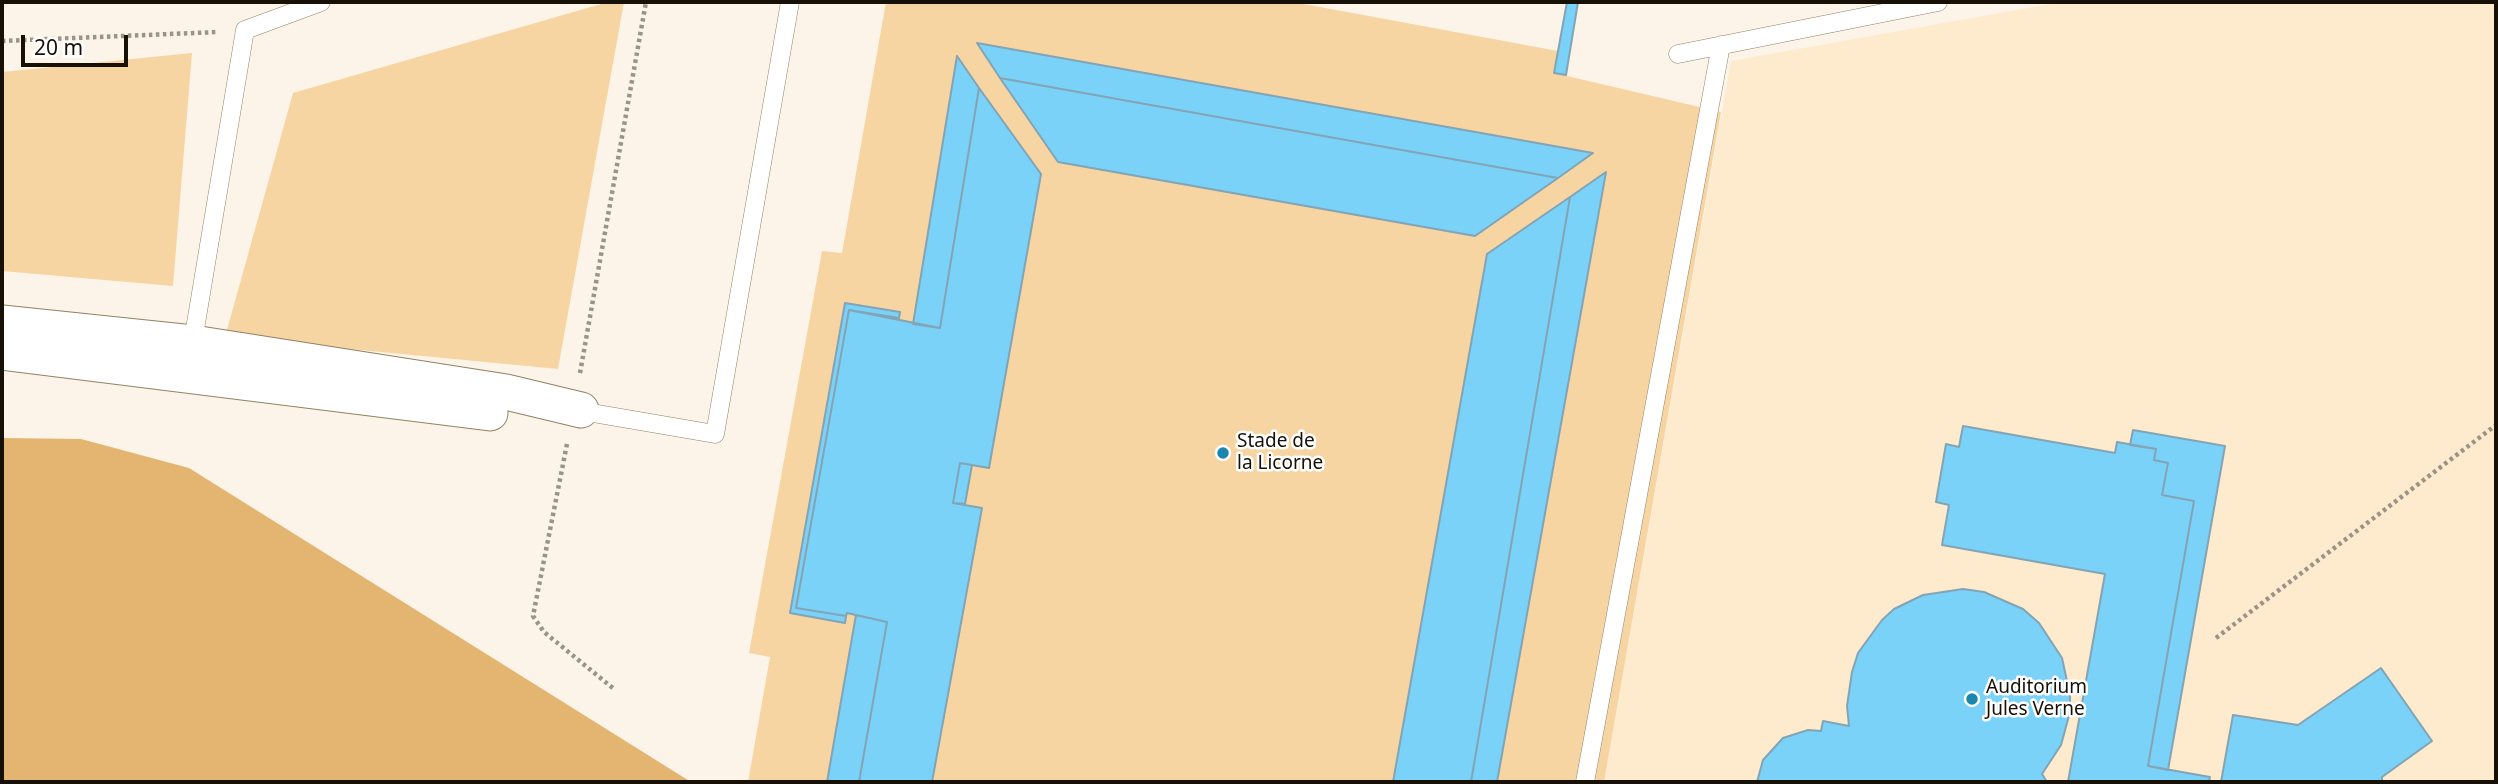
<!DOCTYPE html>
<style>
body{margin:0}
#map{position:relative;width:2498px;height:784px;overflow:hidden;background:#fcf4e8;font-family:"Noto Sans",sans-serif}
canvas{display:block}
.frame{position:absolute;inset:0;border:4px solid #171006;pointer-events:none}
.scale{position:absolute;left:21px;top:35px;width:107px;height:32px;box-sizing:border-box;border:4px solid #171006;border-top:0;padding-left:9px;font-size:21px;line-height:24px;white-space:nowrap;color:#171006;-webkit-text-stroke:5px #fff;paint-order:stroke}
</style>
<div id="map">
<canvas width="2498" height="784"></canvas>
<div class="frame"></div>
<div class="scale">20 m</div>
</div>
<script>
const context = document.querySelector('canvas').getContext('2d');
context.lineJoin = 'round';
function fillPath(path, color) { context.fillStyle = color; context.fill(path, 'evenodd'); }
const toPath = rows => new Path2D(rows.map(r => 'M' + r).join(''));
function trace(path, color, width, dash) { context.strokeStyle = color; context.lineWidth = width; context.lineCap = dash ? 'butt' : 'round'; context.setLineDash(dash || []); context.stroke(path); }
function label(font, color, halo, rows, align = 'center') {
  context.font = font + ' "Noto Sans",sans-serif'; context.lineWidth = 5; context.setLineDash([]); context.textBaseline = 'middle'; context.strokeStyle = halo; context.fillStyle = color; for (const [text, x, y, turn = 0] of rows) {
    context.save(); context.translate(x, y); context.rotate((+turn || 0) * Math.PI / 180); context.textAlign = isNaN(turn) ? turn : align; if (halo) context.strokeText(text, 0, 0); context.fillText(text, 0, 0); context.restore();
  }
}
fillPath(toPath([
 [2062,2,2496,2,2496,782,1604,782,1731,61]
]), '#feeacd');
fillPath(toPath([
 [608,2,624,2,558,369,225,337,293,93],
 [886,2,1293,2,1558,51,1554,73,1721,112,1604,782,748,782,770,657,749,653,822,251,842,253],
 [192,53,173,286,2,271,2,72]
]), '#f7d5a3');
fillPath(toPath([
 [2,438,81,439,189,468,691,782,2,782]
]), '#e3b571');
const building = toPath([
 [1567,2,1578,2,1566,75,1554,73,1567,2],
 [977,43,1593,153,1558,178,1000,78,977,43],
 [957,56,979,88,940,328,913,324,957,56],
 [1000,78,1558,178,1475,236,1058,162,1000,78],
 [979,88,1041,174,989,468,960,463,953,503,982,508,932,782,859,782,887,622,847,613,846,616,796,608,849,310,940,328,979,88],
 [1606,172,1497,782,1471,782,1570,197,1606,172],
 [1570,197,1471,782,1393,782,1487,254,1570,197],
 [845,303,900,312,899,318,849,310,796,608,846,616,845,623,790,613,845,303],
 [1963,426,2115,453,2117,442,2156,449,2154,460,2168,463,2162,495,2194,501,2148,766,2210,777,2209,782,2068,782,2105,574,1942,545,1949,505,1936,502,1946,444,1959,447,1963,426],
 [2133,430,2225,446,2168,770,2148,766,2194,501,2162,495,2168,463,2154,460,2156,449,2130,445,2133,430],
 [960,463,972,465,965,504,953,503,960,463],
 [1963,589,1984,592,2023,609,2039,623,2062,658,2070,695,2070,712,2061,745,2042,774,2047,782,1757,782,1763,760,1783,738,1808,730,1821,731,1823,721,1849,726,1847,706,1852,672,1858,653,1882,620,1894,609,1923,595,1963,589],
 [856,615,887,622,859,782,827,782,856,615],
 [2381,668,2432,741,2382,777,2382,782,2221,782,2233,715,2298,725,2381,668]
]);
fillPath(building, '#7ad2f9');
trace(building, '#82a4b5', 2);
const service = toPath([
 [1678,54,1938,2],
 [192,347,245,30,321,2],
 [575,410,715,434,790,2],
 [1585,782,1721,45]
]);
const minor = toPath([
 [2,323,193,343,506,392,581,410],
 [2,352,490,413]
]);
trace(service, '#938065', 19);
trace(minor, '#938065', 37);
trace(toPath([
 [2,41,218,32],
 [580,373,646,2],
 [567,444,533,616,544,632,614,689],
 [2216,638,2496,425]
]), '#9b9388', 4.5, [3.5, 3.5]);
trace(service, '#fff', 18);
trace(minor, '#fff', 35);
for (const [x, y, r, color] of [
 [1223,453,7,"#1b87ae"],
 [1972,699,7,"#1b87ae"]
]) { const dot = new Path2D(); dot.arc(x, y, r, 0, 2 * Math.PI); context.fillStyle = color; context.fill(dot); trace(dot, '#fff', 2.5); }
label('19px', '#171006', '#fff', [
 ["Stade de",1237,442],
 ["la Licorne",1237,464],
 ["Auditorium",1986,688],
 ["Jules Verne",1986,710]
], 'left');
</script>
